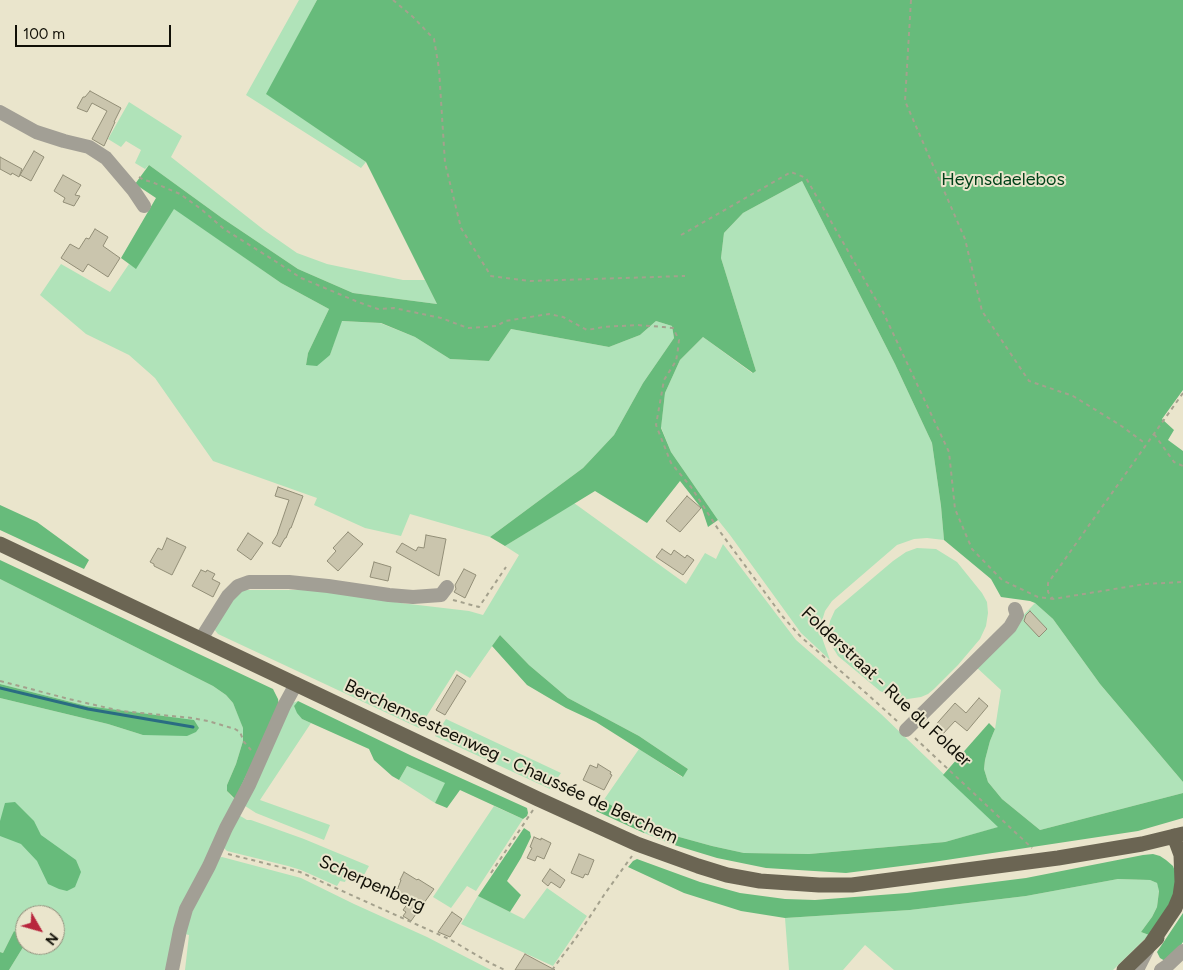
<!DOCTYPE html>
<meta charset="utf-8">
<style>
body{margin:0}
#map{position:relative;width:1183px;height:970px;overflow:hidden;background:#eae5cc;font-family:Figtree,sans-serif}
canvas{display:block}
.north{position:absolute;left:15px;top:905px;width:50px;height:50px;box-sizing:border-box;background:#eae5cc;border:1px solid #93907d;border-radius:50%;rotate:128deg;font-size:14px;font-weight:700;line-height:20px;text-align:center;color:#111007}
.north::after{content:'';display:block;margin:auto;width:18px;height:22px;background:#b8263d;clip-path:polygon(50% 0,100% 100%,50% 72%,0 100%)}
.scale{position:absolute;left:15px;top:25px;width:156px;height:22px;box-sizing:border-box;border:2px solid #111007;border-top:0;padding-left:6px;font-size:15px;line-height:18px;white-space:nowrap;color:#111007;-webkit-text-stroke:4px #eae5cc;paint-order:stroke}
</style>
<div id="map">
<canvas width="1183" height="970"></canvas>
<div class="north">N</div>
<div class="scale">100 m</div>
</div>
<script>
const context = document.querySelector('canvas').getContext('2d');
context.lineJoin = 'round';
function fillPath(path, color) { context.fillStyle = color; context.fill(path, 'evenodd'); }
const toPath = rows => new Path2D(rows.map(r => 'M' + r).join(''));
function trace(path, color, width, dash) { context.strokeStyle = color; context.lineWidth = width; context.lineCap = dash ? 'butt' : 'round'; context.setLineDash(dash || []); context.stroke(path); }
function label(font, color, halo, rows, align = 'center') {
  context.font = font + ' Figtree,sans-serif'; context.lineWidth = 4; context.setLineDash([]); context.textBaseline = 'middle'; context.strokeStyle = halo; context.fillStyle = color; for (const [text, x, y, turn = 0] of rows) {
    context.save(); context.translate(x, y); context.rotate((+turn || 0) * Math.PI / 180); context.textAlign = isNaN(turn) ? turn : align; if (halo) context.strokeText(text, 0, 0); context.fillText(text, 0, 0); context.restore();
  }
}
fillPath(toPath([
 [299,0,317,0,267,94,366,162,361,168,246,95],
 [129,102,182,136,171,157,264,230,297,253,327,264,403,280,425,280,437,304,353,293,298,269,222,218,149,165,145,169,135,163,141,150,126,141,121,147,108,139],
 [802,181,895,364,932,443,941,506,944,540,927,538,914,539,897,545,832,601,825,611,821,624,821,635,830,660,801,633,730,535,718,520,671,452,661,427,665,393,680,360,703,337,752,373,756,371,721,258,724,233,743,213],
 [174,208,281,283,329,309,308,353,306,365,330,355,341,321,380,323,415,337,450,359,489,361,511,329,609,347,640,335,656,321,672,326,674,338,643,383,614,435,583,468,490,537,410,514,401,536,365,528,314,505,317,498,213,461,155,378,129,355,86,334,40,295,61,264,110,292,129,264,136,268],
 [574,503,686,584,705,553,716,559,723,544,796,640,881,714,999,827,945,842,809,854,744,853,712,846,672,835,671,844,644,833,650,825,603,801,639,749,682,777,688,769,639,736,568,698,529,665,500,635,470,678,456,670,419,728,218,634,214,629,235,594,244,590,310,590,343,593,401,603,469,611,483,615,519,555,505,546],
 [917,548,936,549,957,562,982,593,987,602,988,613,986,626,980,639,958,665,934,689,928,694,921,697,901,700,880,691,838,656,833,648,828,633,830,621,835,610,893,561,906,552],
 [0,579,213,686,226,695,233,703,241,722,243,728,243,741,236,764,227,785,227,791,232,797,235,799,165,970,9,970,25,944,55,945,55,915,25,915,25,938,14,931,3,953,0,952,0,698,108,724,143,735,87,706,0,684],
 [1035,603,1053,619,1100,684,1183,782,1183,793,1040,830,1002,799,988,782,984,769,985,760,990,741,995,729,1001,690,975,666],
 [298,701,294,706,302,719,311,723,260,800,330,825,324,840,256,813,242,804,292,703],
 [446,719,561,773,550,789,435,736],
 [407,766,446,783,435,803,399,780],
 [494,806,523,819,476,891,467,886,451,908,433,897],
 [237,814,247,820,251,820,304,839,369,866,364,875,350,869,345,882,340,881,337,886,301,870,288,866,227,851,224,848],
 [222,857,301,878,354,904,427,937,491,970,185,970,189,935,181,933,217,858],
 [1118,879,1150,880,1157,883,1159,890,1157,907,1152,917,1141,932,1149,935,1113,970,894,970,865,945,843,970,789,970,785,918,910,910,1026,896],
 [547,888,587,916,553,966,461,924,478,896,524,919]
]), '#b0e3b9');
fillPath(toPath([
 [317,0,1183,0,1183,390,1162,419,1174,430,1168,440,1183,451,1183,782,1100,684,1053,619,1035,603,1030,601,1001,597,991,579,944,540,941,506,932,443,895,364,802,181,743,213,724,233,721,258,756,371,753,373,703,337,680,360,665,393,661,428,671,452,718,520,708,527,702,509,680,481,647,523,595,491,505,546,490,537,583,468,614,435,643,383,674,338,672,326,656,321,640,335,609,347,511,329,489,361,450,359,415,337,381,323,342,321,330,355,317,366,306,365,308,353,329,309,281,283,174,209,136,269,121,258,156,198,135,184,149,165,222,218,298,269,353,293,437,304,366,162,266,94],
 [0,505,37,522,89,560,84,569,0,530],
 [0,560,273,689,278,699,279,706,235,799,227,791,227,785,236,764,243,741,243,728,233,703,226,695,213,686,0,579],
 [500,635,529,665,568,698,639,736,688,769,683,777,596,722,566,708,527,685,492,646],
 [0,684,87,706,194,720,199,728,196,732,187,736,143,735,108,724,0,698],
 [298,701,412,756,527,808,528,813,527,816,523,819,460,790,447,808,435,803,445,783,407,766,399,780,392,776,374,760,369,749,302,719,297,713,294,706],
 [989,723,995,729,990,741,985,760,984,769,988,782,1002,799,1040,830,1183,793,1183,818,1138,831,933,862,846,873,766,868,717,858,671,844,672,835,712,846,744,853,809,854,945,842,998,827,943,775],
 [603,801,650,825,644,833,596,811],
 [15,802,34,821,41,835,76,860,81,872,75,887,67,891,59,889,48,884,37,861,21,844,0,836,0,821,5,803],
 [524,828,530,832,531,837,521,858,507,881,521,895,510,912,478,896],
 [1153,854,1160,856,1166,860,1173,866,1176,874,1174,894,1164,915,1149,935,1141,932,1152,917,1157,907,1159,891,1157,883,1150,880,1118,879,1026,896,910,910,785,918,741,911,684,893,628,867,633,861,637,859,700,882,740,893,785,899,815,900,907,893,1026,878,1143,855],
 [1183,913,1183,942,1171,960,1165,961,1160,958,1157,952],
 [14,931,25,938,25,944,9,970,0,970,0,952,3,953]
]), '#67bb7b');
trace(toPath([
 [0,688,88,709,193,727]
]), '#2a6c82', 3);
const building = toPath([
 [90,91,121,108,114,122,115,122,104,146,92,139,107,111,92,103,87,112,77,108,83,97,85,97,90,91],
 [34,151,44,157,31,181,20,175,34,151],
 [0,157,22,169,19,177,12,173,11,175,0,169,0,157],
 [63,175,81,185,75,195,80,196,74,206,63,202,65,198,54,191,63,175],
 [95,229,108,237,103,246,120,258,108,277,88,264,83,272,61,258,70,244,79,249,86,238,89,239,95,229],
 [278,487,303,496,291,528,290,528,286,538,285,538,280,547,272,543,277,535,289,500,275,496,278,487],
 [687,496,701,508,680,532,666,521,687,496],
 [348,532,363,544,338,571,327,561,336,551,333,548,348,532],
 [248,533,263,543,251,560,237,550,248,533],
 [426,535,446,539,439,576,396,552,402,543,416,551,418,547,424,548,426,535],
 [167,538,186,547,172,575,154,566,154,564,150,562,158,548,162,550,167,538],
 [662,549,671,555,674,550,685,558,687,555,694,560,683,575,656,557,662,549],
 [374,562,391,567,388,581,370,577,374,562],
 [464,569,476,575,465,598,454,592,456,589,455,585,464,569],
 [201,570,206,572,207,570,215,574,212,579,220,583,213,597,192,586,201,570],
 [1030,611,1047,629,1039,637,1024,621,1026,615,1030,611],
 [457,675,466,681,445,715,436,710,457,675],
 [979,698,988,706,967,731,955,721,941,736,932,729,955,703,966,713,979,698],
 [598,764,611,772,610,774,612,775,604,790,583,780,590,765,597,768,598,764],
 [534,837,541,840,541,838,551,843,544,859,537,856,535,861,527,858,532,848,530,847,534,837],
 [579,854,594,860,588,875,585,874,583,878,571,873,579,854],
 [550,869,565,880,560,888,551,882,548,886,542,881,550,869],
 [404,872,417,880,418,879,434,889,411,921,403,916,406,912,403,910,411,899,396,893,401,880,400,880,404,872],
 [452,912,462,919,450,937,438,932,452,912],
 [525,954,538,961,555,970,515,970,525,954]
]);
fillPath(building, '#cac5ad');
trace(building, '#928e77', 1);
trace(toPath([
 [393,0,413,17,434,39,439,69,445,163,461,228,491,276,530,281,685,276],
 [911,0,905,101,965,239,982,311,1029,381,1073,396,1120,425,1146,444],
 [139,177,144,180,152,182,180,194,201,209,224,229,275,261,301,278,358,302,378,309,394,308,441,318,468,328,497,326,505,321,549,314,563,317,587,330,603,327,637,325,663,327,673,328,679,340,678,349,676,361,664,380,656,425,671,463,691,487,718,529,783,617,801,637,866,693,897,721],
 [681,235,791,172,806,178,883,312,949,452,955,509,972,549,1002,580,1038,597,1053,599],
 [1183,393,1048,583,1048,592,1053,599,1145,584,1183,582],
 [1154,434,1174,462,1183,466],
 [453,600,479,607,506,567],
 [0,681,69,699,121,711,192,718,208,721,235,729,240,732,244,742,251,750],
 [915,738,1032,848],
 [228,854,300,872,449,939,492,964,505,970],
 [491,873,533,810],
 [552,970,576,938,604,895,632,856]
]), '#a4a18d', 2, [4, 4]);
trace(toPath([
 [0,112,36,132,64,141,89,147,106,158,134,191,144,206],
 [201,639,228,596,238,586,249,582,289,582,328,586,389,595,413,597,441,595,447,587],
 [906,730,1010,627,1017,615,1015,609],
 [172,970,180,930,186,909,209,866,226,828,249,785,284,706,296,684],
 [1137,970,1148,948],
 [1161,970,1167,966,1183,951]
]), '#a29f95', 14);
trace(toPath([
 [0,544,538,799,637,844,698,866,727,875,760,881,819,885,852,885,1058,858,1142,844,1183,834],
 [1150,945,1175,908,1180,896,1182,882,1181,855,1174,836],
 [1124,970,1157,938]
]), '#6b6553', 15);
label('18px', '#004219', '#eae5cc', [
 ["Heynsdaelebos",1003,180]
]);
label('18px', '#111007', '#eae5cc', [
 ["Folderstraat - Rue du Folder",886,687,43],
 ["Berchemsesteenweg - Chaussée de Berchem",511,762,25],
 ["Scherpenberg",372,884,24]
]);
</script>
